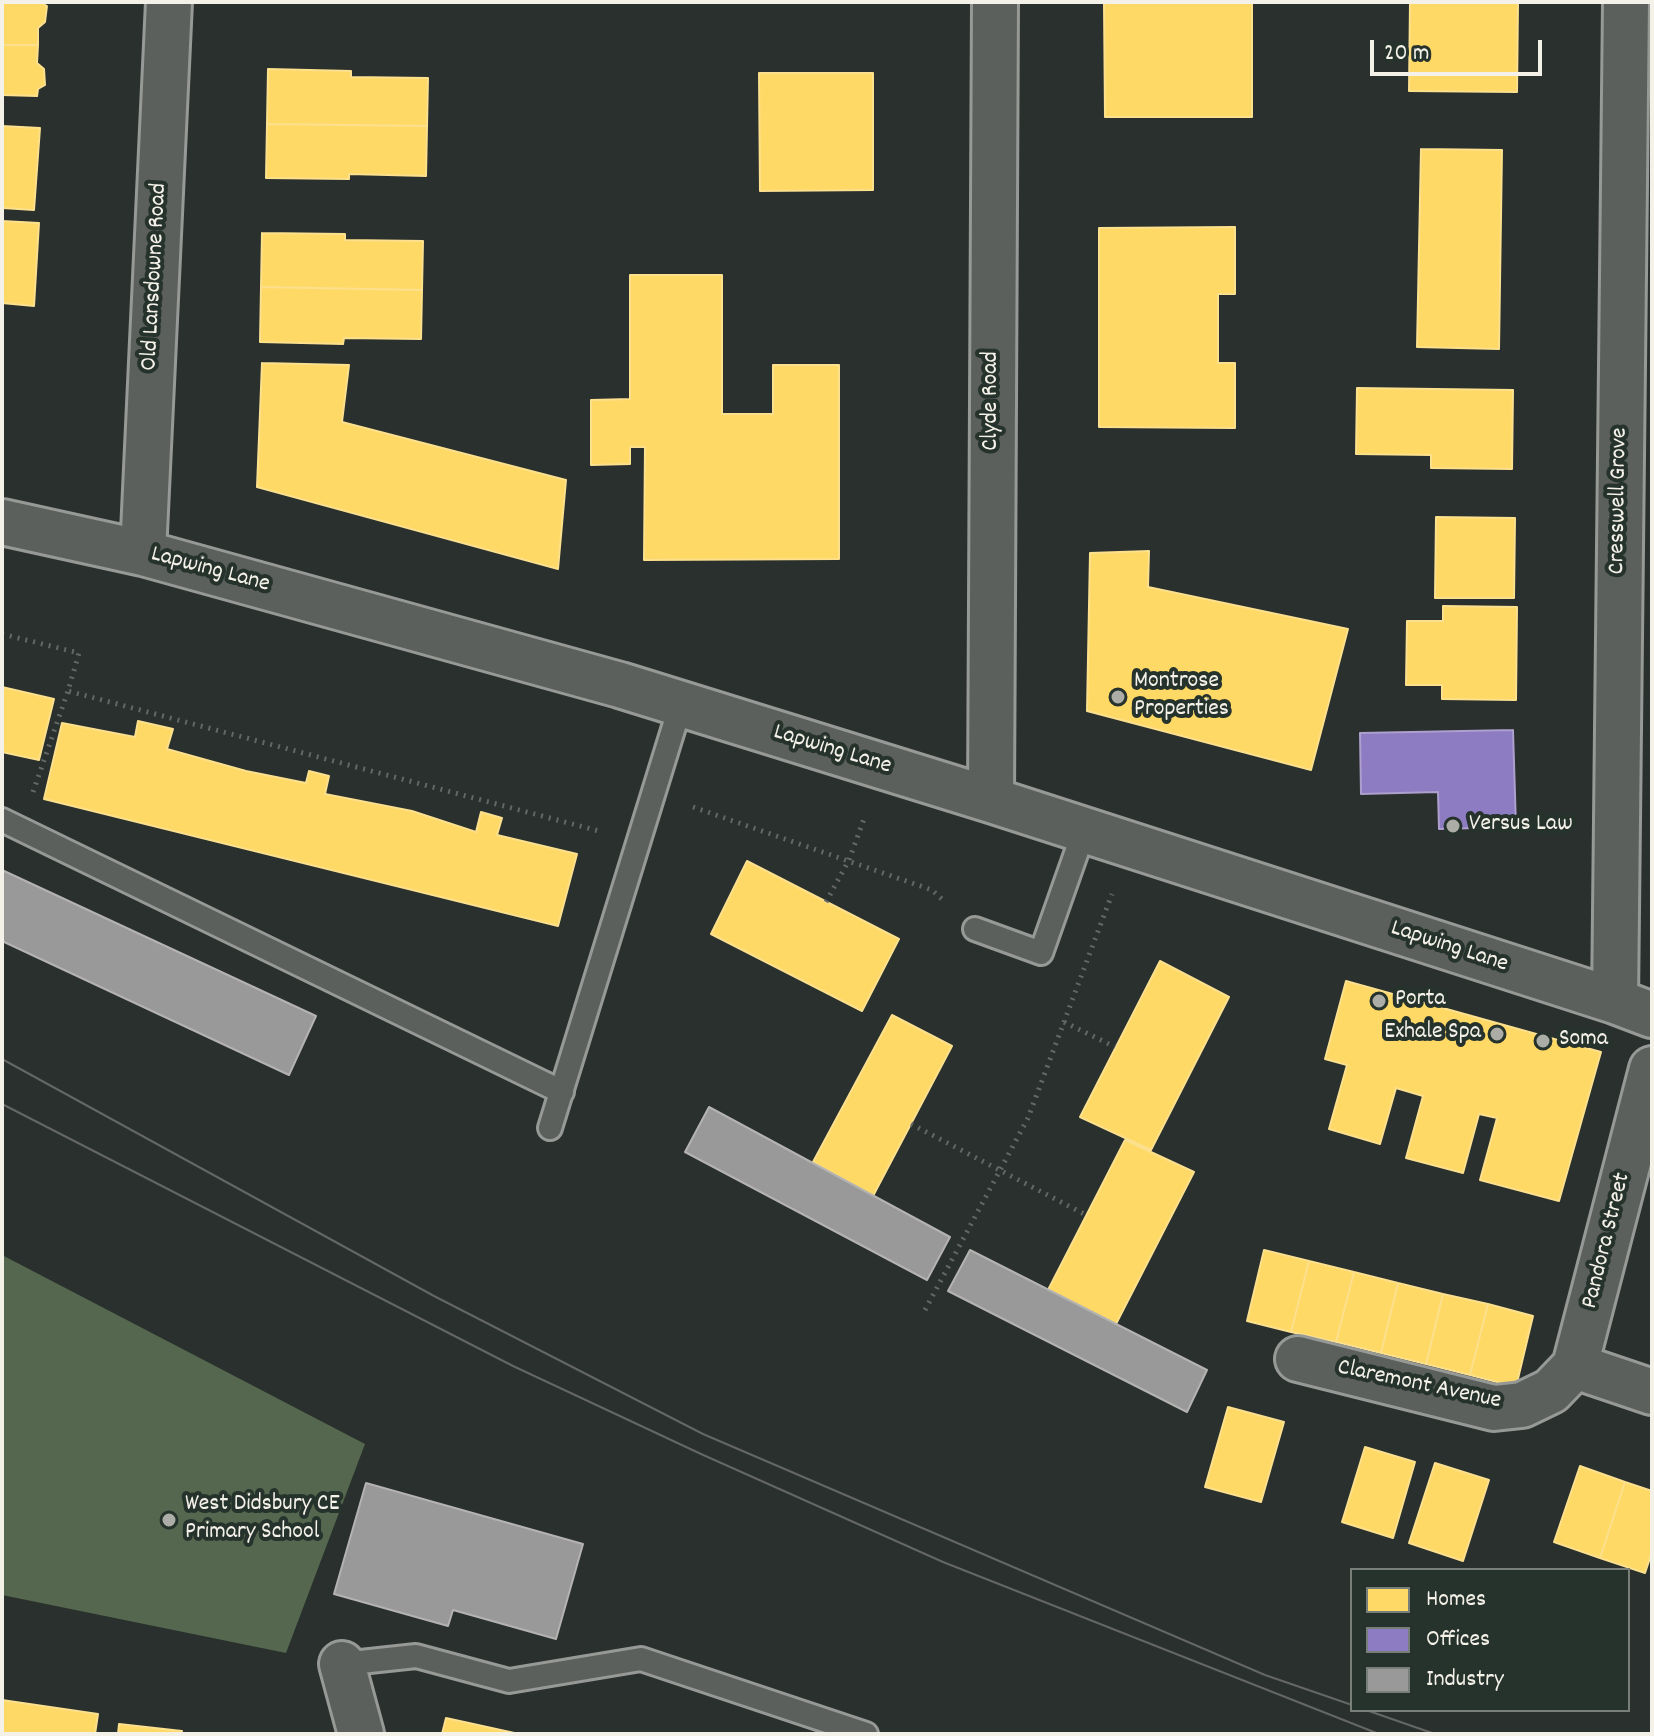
<!DOCTYPE html>
<style>
body{margin:0}
#map{position:relative;width:1654px;height:1736px;overflow:hidden;background:#29302d;font-family:Dekko,sans-serif}
canvas{display:block}
.frame{position:absolute;inset:0;border:4px solid #f4f1e8;pointer-events:none}
.legend{position:absolute;left:1350px;top:1568px;width:280px;height:144px;box-sizing:border-box;background:#26332d;border:2px solid #787f78;margin:0;padding:10px 14px;list-style:none;font-size:24px;color:#f4f1e8}
.legend li{display:flex;align-items:center;gap:16px;height:40px}
.legend b{width:40px;border:2px solid #787f78}
.scale{position:absolute;left:1370px;top:40px;width:172px;height:36px;box-sizing:border-box;border:4px solid #f4f1e8;border-top:0;padding-left:10px;font-size:24px;line-height:28px;white-space:nowrap;color:#f4f1e8;-webkit-text-stroke:6px #26332d;paint-order:stroke}
</style>
<div id="map">
<canvas width="1654" height="1736"></canvas>
<div class="frame"></div>
<ul class="legend">
<li><b style="height:22px;background:#ffd966"></b>Homes</li>
<li><b style="height:22px;background:#8e7cc3"></b>Offices</li>
<li><b style="height:22px;background:#999"></b>Industry</li>
</ul>
<div class="scale">20 m</div>
</div>
<script>
const context = document.querySelector('canvas').getContext('2d');
context.lineJoin = 'round';
function fillPath(path, color) { context.fillStyle = color; context.fill(path, 'evenodd'); }
const toPath = rows => new Path2D(rows.map(r => 'M' + r).join(''));
function trace(path, color, width, dash) { context.strokeStyle = color; context.lineWidth = width; context.lineCap = dash ? 'butt' : 'round'; context.setLineDash(dash || []); context.stroke(path); }
function label(font, color, halo, rows, align = 'center') {
  context.font = font + ' Dekko,sans-serif'; context.lineWidth = 8; context.setLineDash([]); context.textBaseline = 'middle'; context.strokeStyle = halo; context.fillStyle = color; for (const [text, x, y, turn = 0] of rows) {
    context.save(); context.translate(x, y); context.rotate((+turn || 0) * Math.PI / 180); context.textAlign = isNaN(turn) ? turn : align; if (halo) context.strokeText(text, 0, 0); context.fillText(text, 0, 0); context.restore();
  }
}
fillPath(toPath([
 [2,1255,365,1444,286,1653,2,1595]
]), '#55674e');
const homes = toPath([
 [2,2,40,2,47,6,45,22,38,28,38,45,2,45,2,2],
 [1104,2,1252,2,1252,117,1105,117,1104,2],
 [1410,2,1518,3,1517,92,1409,91,1410,2],
 [2,45,38,45,37,63,44,69,45,85,38,89,37,96,2,95,2,45],
 [268,69,351,71,351,77,428,78,427,126,267,124,268,69],
 [759,73,873,73,873,190,760,191,759,73],
 [267,124,427,126,426,176,349,174,349,179,266,178,267,124],
 [2,126,40,128,34,210,2,208,2,126],
 [1421,149,1502,150,1499,349,1417,347,1421,149],
 [2,221,39,223,34,306,2,303,2,221],
 [1235,227,1235,294,1218,294,1218,363,1235,363,1235,428,1099,427,1099,228,1235,227],
 [262,233,345,234,345,240,423,241,422,290,261,287,262,233],
 [630,275,722,275,722,414,773,414,773,365,839,365,839,559,644,560,645,447,630,447,630,464,591,465,591,400,630,399,630,275],
 [261,287,422,290,421,339,344,338,343,344,260,342,261,287],
 [262,363,349,365,342,422,566,480,558,569,257,487,262,363],
 [1357,388,1513,390,1512,469,1431,468,1431,455,1356,454,1357,388],
 [1436,517,1515,518,1514,598,1435,598,1436,517],
 [1149,551,1148,587,1348,629,1311,770,1087,711,1090,553,1149,551],
 [1443,606,1517,607,1516,700,1442,699,1442,685,1406,685,1407,621,1443,621,1443,606],
 [2,687,54,699,39,760,2,752,2,687],
 [138,721,173,729,167,749,246,771,306,783,309,771,329,776,325,794,412,811,476,832,481,812,502,818,497,835,577,854,558,926,44,799,62,723,135,737,138,721],
 [747,861,899,939,862,1011,711,934,747,861],
 [1160,961,1229,997,1151,1150,1080,1117,1160,961],
 [1346,981,1601,1052,1559,1201,1480,1180,1497,1118,1479,1114,1463,1173,1406,1158,1423,1096,1396,1088,1380,1144,1329,1129,1347,1065,1325,1059,1346,981],
 [892,1015,952,1046,873,1196,813,1162,892,1015],
 [1125,1140,1194,1172,1116,1324,1048,1290,1125,1140],
 [1264,1250,1309,1261,1291,1332,1247,1321,1264,1250],
 [1309,1261,1354,1272,1336,1342,1291,1332,1309,1261],
 [1354,1272,1398,1283,1381,1353,1336,1342,1354,1272],
 [1398,1283,1443,1294,1426,1364,1381,1353,1398,1283],
 [1443,1294,1488,1304,1470,1375,1426,1364,1443,1294],
 [1488,1304,1533,1316,1516,1387,1470,1375,1488,1304],
 [1228,1407,1284,1422,1261,1502,1205,1487,1228,1407],
 [1365,1447,1415,1462,1393,1538,1342,1522,1365,1447],
 [1435,1463,1489,1480,1463,1561,1409,1543,1435,1463],
 [1580,1466,1625,1482,1600,1558,1554,1542,1580,1466],
 [1625,1482,1652,1491,1652,1552,1645,1573,1600,1558,1625,1482],
 [2,1700,98,1714,95,1734,2,1734,2,1700],
 [446,1718,519,1734,442,1734,446,1718],
 [119,1724,182,1731,181,1734,118,1734,119,1724]
]);
fillPath(homes, '#ffd966');
trace(homes, '#fce08d', 2);
const offices = toPath([
 [1513,730,1516,827,1439,829,1438,792,1361,794,1360,733,1513,730]
]);
fillPath(offices, '#8e7cc3');
trace(offices, '#ad9fce', 2);
const industry = toPath([
 [2,870,316,1016,289,1075,2,941,2,870],
 [709,1107,950,1237,927,1280,685,1152,709,1107],
 [970,1250,1207,1370,1187,1412,948,1291,970,1250],
 [366,1483,583,1544,556,1639,453,1610,448,1626,334,1594,366,1483]
]);
fillPath(industry, '#999');
trace(industry, '#b4b3b1', 2);
const lane = toPath([
 [2,820,562,1092],
 [975,929,1041,953,1084,831],
 [550,1128,681,704],
 [342,1664,416,1656,509,1681,641,1659,866,1734]
]);
const street = toPath([
 [2,522,143,553,620,685,991,800,1615,1001,1652,1015],
 [143,553,169,2],
 [991,800,995,2],
 [1615,1001,1626,2],
 [1298,1359,1494,1408,1522,1405,1551,1391,1575,1366,1652,1069],
 [1575,1366,1652,1392],
 [342,1664,361,1734]
]);
trace(lane, '#969996', 28);
trace(street, '#969996', 50);
trace(toPath([
 [2,634,79,653,68,691,599,831],
 [33,792,68,691],
 [693,807,932,890,944,901],
 [826,902,849,860,865,816],
 [1064,1022,1115,1047],
 [911,1124,1086,1215],
 [925,1310,1028,1118,1112,894]
]), '#646764', 5, [2, 6]);
trace(lane, '#5c605c', 22);
trace(street, '#5c605c', 44);
trace(toPath([
 [2,1059,434,1296,703,1434,1265,1675,1352,1705],
 [2,1104,513,1366,701,1454,943,1562,1379,1734],
 [1366,1710,1435,1734]
]), '#646764', 2);
for (const [x, y, r, color] of [
 [1118,697,8,"#adada7"],
 [1453,826,8,"#adada7"],
 [1379,1001,8,"#adada7"],
 [1497,1034,8,"#adada7"],
 [1543,1041,8,"#adada7"],
 [169,1520,8,"#adada7"]
]) { const dot = new Path2D(); dot.arc(x, y, r, 0, 2 * Math.PI); context.fillStyle = color; context.fill(dot); trace(dot, '#26332d', 3); }
label('24px', '#f4f1e8', '#26332d', [
 ["Old Lansdowne Road",156,277,-87],
 ["Clyde Road",993,401,-90],
 ["Cresswell Grove",1620,501,-89],
 ["Lapwing Lane",210,571,15],
 ["Lapwing Lane",832,751,17],
 ["Lapwing Lane",1449,948,18],
 ["Pandora Street",1608,1241,-76],
 ["Claremont Avenue",1419,1386,12]
]);
label('24px', '#f4f1e8', '#26332d', [
 ["Montrose",1134,683],
 ["Properties",1134,711],
 ["Versus Law",1469,826],
 ["Porta",1395,1001],
 ["Exhale Spa",1481,1034,"right"],
 ["Soma",1559,1041],
 ["West Didsbury CE",185,1506],
 ["Primary School",185,1534]
], 'left');
</script>
